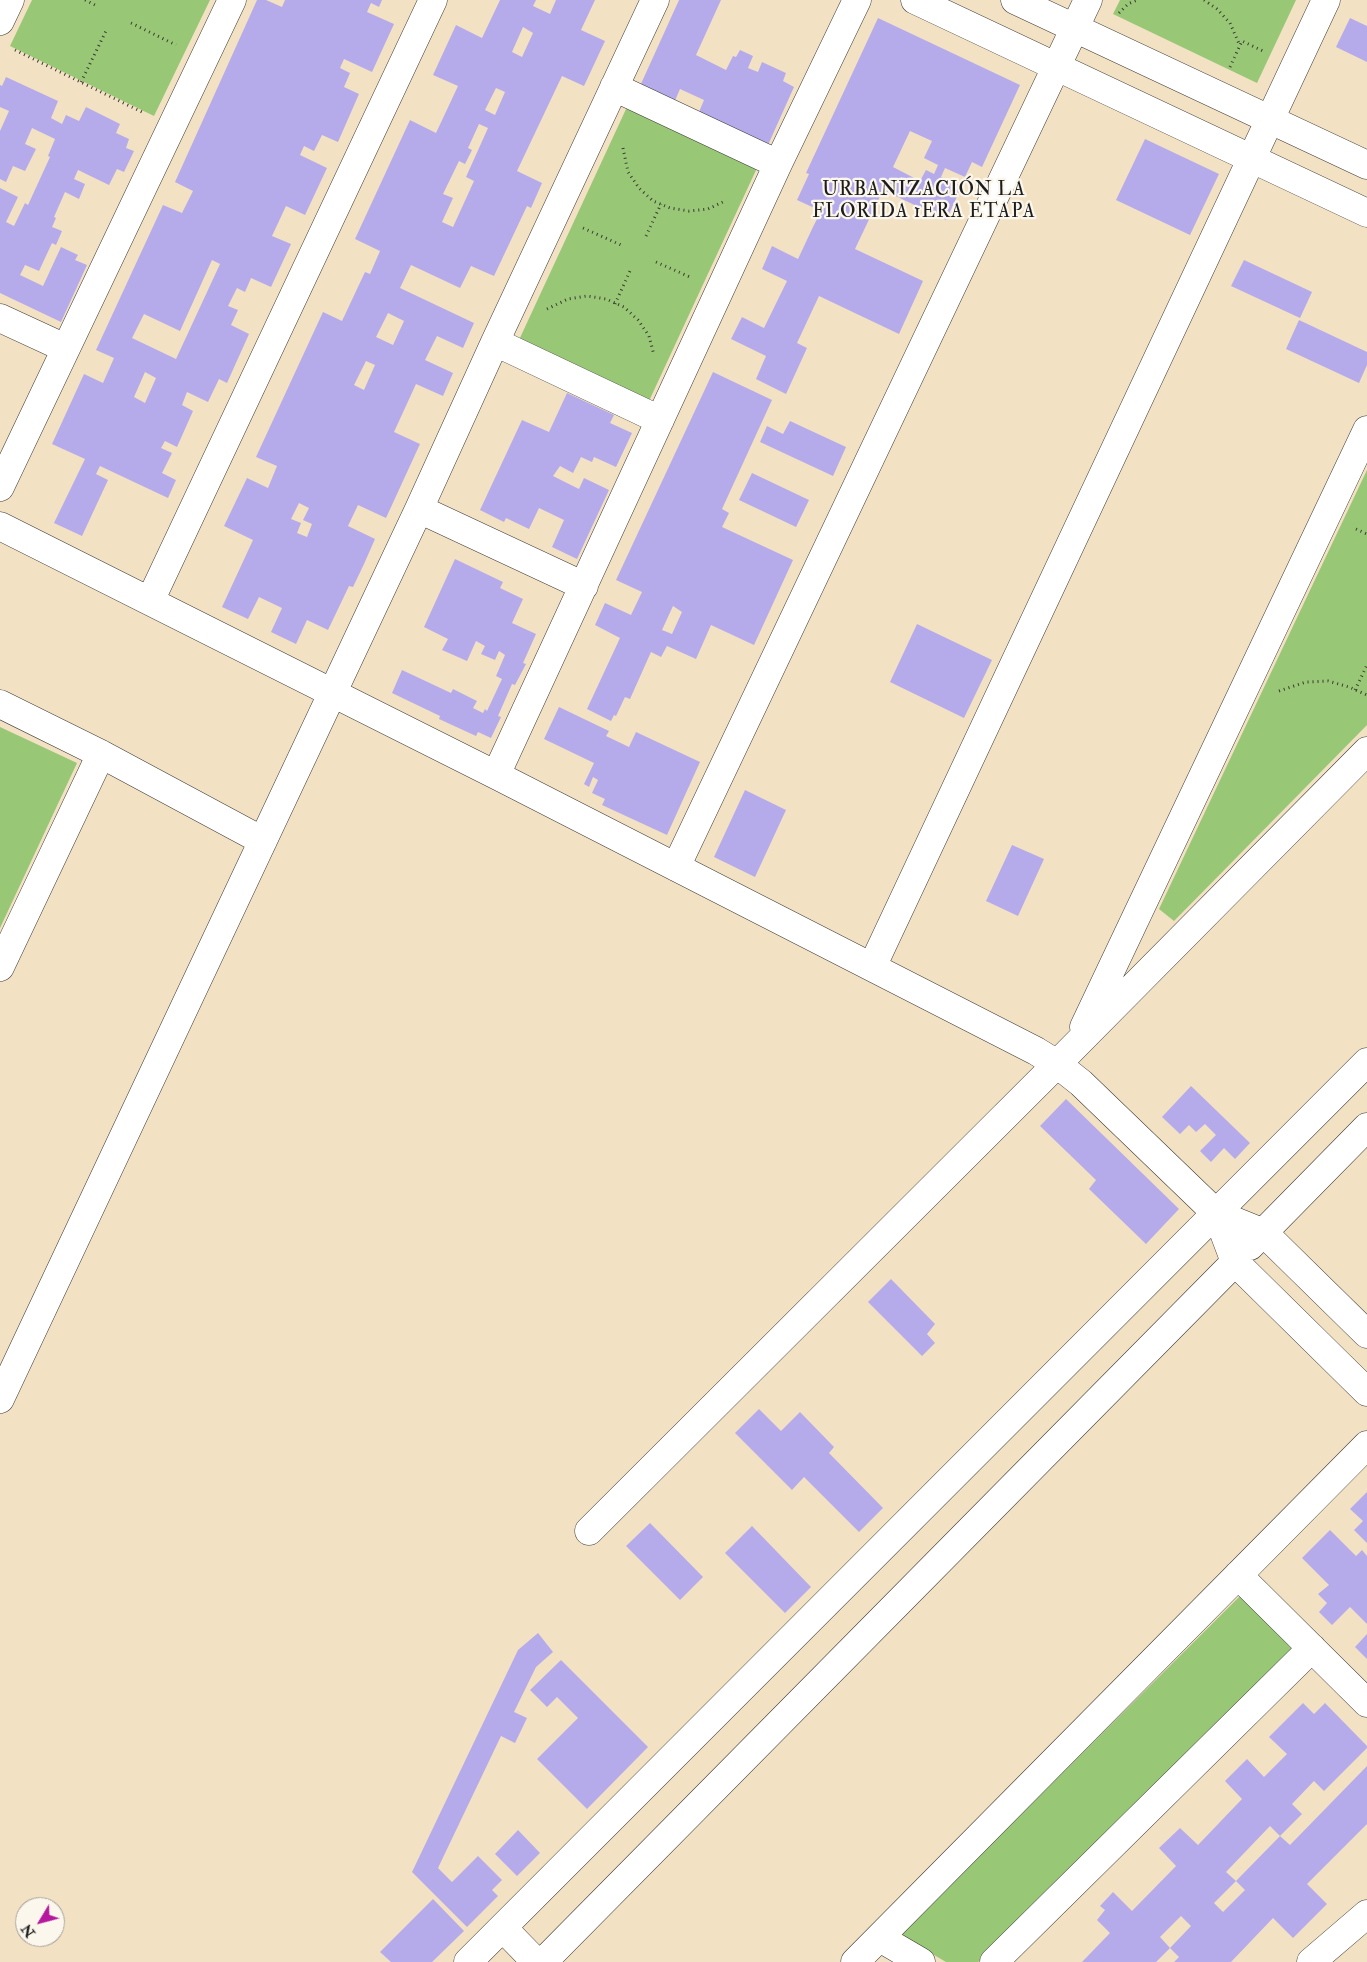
<!DOCTYPE html>
<meta charset="utf-8">
<style>
body{margin:0}
#map{position:relative;width:1367px;height:1962px;overflow:hidden;background:#f3e1c4;font-family:"IM FELL Double Pica",serif}
canvas{display:block}
.north{position:absolute;left:15px;top:1897px;width:50px;height:50px;box-sizing:border-box;background:#fbf7ec;border:1px solid #a29f99;border-radius:50%;rotate:233deg;font-size:14px;font-weight:700;line-height:20px;text-align:center;color:#1c1c1c}
.north::after{content:'';display:block;margin:auto;width:18px;height:22px;background:#b5179e;clip-path:polygon(50% 0,100% 100%,50% 72%,0 100%)}
</style>
<div id="map">
<canvas width="1367" height="1962"></canvas>
<div class="north">N</div>
</div>
<script>
const context = document.querySelector('canvas').getContext('2d');
context.lineJoin = 'round';
function fillPath(path, color) { context.fillStyle = color; context.fill(path, 'evenodd'); }
const toPath = rows => new Path2D(rows.map(r => 'M' + r).join(''));
function trace(path, color, width, dash) { context.strokeStyle = color; context.lineWidth = width; context.lineCap = dash ? 'butt' : 'round'; context.setLineDash(dash || []); context.stroke(path); }
function label(font, color, halo, rows, align = 'center') {
  context.font = font + ' "IM FELL Double Pica",serif'; context.lineWidth = 4.5; context.setLineDash([]); context.textBaseline = 'middle'; context.strokeStyle = halo; context.fillStyle = color; for (const [text, x, y, turn = 0] of rows) {
    context.save(); context.translate(x, y); context.rotate((+turn || 0) * Math.PI / 180); context.textAlign = isNaN(turn) ? turn : align; if (halo) context.strokeText(text, 0, 0); context.fillText(text, 0, 0); context.restore();
  }
}
fillPath(toPath([
 [32,0,210,0,154,116,10,46],
 [1120,0,1296,0,1257,83,1113,14],
 [627,107,757,168,649,401,519,340],
 [1367,470,1367,725,1174,921,1159,909],
 [0,727,77,763,0,928],
 [1240,1596,1294,1651,978,1962,946,1962,900,1935]
]), '#98c776');
fillPath(toPath([
 [257,0,266,0,282,7,285,0,382,0,379,7,371,3,367,12,394,24,372,72,344,59,340,68,350,73,344,87,359,94,338,142,322,135,314,151,304,146,300,155,327,168,305,215,286,206,272,236,291,244,271,287,251,278,245,292,237,288,228,306,238,310,231,325,249,334,227,383,219,379,208,402,187,392,182,405,193,411,177,447,165,441,161,448,172,453,162,473,176,480,168,498,100,466,96,474,108,480,82,536,54,523,85,459,52,444,84,374,103,383,114,358,96,350,163,205,182,213,193,191,175,182],
 [212,260,220,264,176,359,132,338,144,314,180,331],
 [145,372,156,378,145,403,134,397],
 [500,0,536,0,533,6,550,14,556,0,595,0,581,30,605,41,584,86,562,76,517,171,542,183,531,208,527,206,494,276,471,266,460,288,411,265,400,288,474,323,463,348,437,336,425,360,453,373,443,396,416,384,394,432,420,444,386,518,358,505,348,526,375,539,364,564,353,587,349,586,328,630,307,620,296,644,271,632,282,608,259,597,248,619,222,607,253,540,224,526,247,478,268,488,277,466,256,457,323,312,342,321,365,272,370,274,380,251,355,239,410,120,436,133,458,86,433,75,456,25,482,38],
 [523,27,533,33,522,57,512,52],
 [496,88,505,92,495,115,485,110],
 [479,124,488,128,466,177,474,181,453,227,442,222,453,198,443,194,459,161,465,164,472,150,468,148],
 [388,313,404,321,393,345,376,337],
 [366,361,375,365,364,390,354,385],
 [299,503,309,508,303,520,312,524,307,537,297,533,301,523,291,519],
 [679,0,721,0,696,55,726,70,733,56,736,57,740,50,753,56,748,68,758,72,762,62,786,73,783,81,794,87,768,145,699,112,704,100,680,89,674,103,640,86],
 [878,18,1020,85,982,167,972,162,965,177,945,168,941,177,962,186,946,220,883,190,855,249,923,281,899,334,819,296,797,343,807,348,786,394,756,379,766,356,731,339,742,317,764,328,787,281,762,269,772,246,798,259,812,229,821,211,797,200,809,174,806,173],
 [910,131,932,141,924,158,938,165,934,174,926,170,920,181,893,167],
 [1350,18,1367,26,1367,62,1336,47],
 [6,77,58,101,51,118,62,124,66,115,79,121,86,107,120,124,116,133,129,139,126,148,134,151,124,172,117,169,109,185,78,170,74,179,85,184,79,199,65,192,54,217,56,218,52,227,62,231,56,245,52,243,39,271,25,265,20,275,43,286,61,247,78,255,75,260,87,265,61,322,0,293,0,188,18,197,6,222,14,226,25,203,28,205,50,157,48,156,55,139,32,128,25,144,36,149,25,171,13,166,6,182,0,179,0,131,9,111,0,107,0,85,2,86],
 [1145,139,1219,174,1190,235,1116,200],
 [1244,260,1312,292,1300,318,1231,286],
 [1299,320,1367,352,1367,365,1359,383,1286,349],
 [713,372,772,400,722,509,729,513,722,527,793,560,754,645,711,625,696,659,667,646,661,657,651,652,630,699,625,697,616,716,614,715,611,721,587,709,620,638,595,625,605,603,631,615,642,592,616,580],
 [673,606,682,612,672,634,662,630],
 [567,393,614,415,610,423,632,433,616,467,594,457,592,462,581,457,573,473,560,466,553,476,579,489,584,478,609,490,577,559,552,547,564,520,539,508,529,529,506,518,504,522,480,510,522,420,549,432],
 [790,421,846,447,833,476,760,442,767,426,783,434],
 [752,473,809,500,796,527,739,500],
 [455,559,503,582,500,588,523,599,512,623,536,634,523,663,526,664,515,685,512,684,498,716,501,717,491,738,478,732,476,736,439,719,440,716,392,693,402,670,451,693,453,689,477,701,473,708,483,713,485,709,487,711,502,679,496,676,505,655,499,651,495,660,481,654,485,646,476,641,467,661,442,650,448,639,424,627],
 [917,624,992,660,964,718,890,682],
 [559,707,609,731,606,736,629,747,636,732,700,762,667,835,602,805,605,799,592,793,598,780,593,777,589,787,584,784,594,763,544,739],
 [745,790,786,810,755,877,714,857],
 [1012,845,1044,859,1018,916,986,901],
 [1191,1086,1250,1143,1235,1159,1224,1148,1211,1162,1200,1151,1216,1135,1205,1124,1196,1132,1189,1125,1180,1134,1162,1117],
 [1066,1099,1179,1209,1146,1244,1089,1189,1096,1180,1040,1126],
 [891,1279,935,1324,927,1334,935,1343,922,1356,868,1302],
 [759,1409,781,1431,800,1412,834,1447,829,1453,883,1508,859,1532,804,1477,792,1490,735,1433],
 [1367,1492,1367,1543,1354,1530,1363,1521,1350,1509],
 [650,1523,703,1577,680,1600,626,1546],
 [752,1526,811,1587,785,1613,725,1553],
 [1330,1530,1356,1556,1362,1550,1367,1556,1367,1624,1350,1607,1332,1625,1319,1612,1327,1603,1318,1594,1329,1585,1302,1558],
 [538,1633,553,1652,536,1667,514,1712,527,1718,515,1743,501,1736,438,1868,452,1882,478,1856,502,1880,492,1890,498,1896,467,1927,412,1872,518,1650],
 [1367,1634,1367,1659,1355,1647],
 [561,1660,648,1747,587,1809,537,1759,578,1718,557,1697,547,1707,530,1690],
 [1303,1703,1314,1714,1325,1703,1367,1746,1367,1748,1324,1791,1314,1781,1292,1804,1302,1814,1280,1836,1270,1826,1226,1872,1236,1881,1280,1836,1290,1845,1367,1766,1367,1824,1307,1884,1327,1904,1293,1938,1273,1918,1231,1962,1174,1962,1179,1957,1170,1948,1156,1962,1082,1962,1110,1933,1097,1920,1105,1910,1100,1906,1113,1892,1132,1911,1176,1866,1159,1848,1180,1828,1198,1845,1242,1799,1225,1781,1247,1759,1264,1777,1287,1754,1269,1737],
 [1236,1881,1245,1890,1223,1912,1214,1903],
 [1181,1916,1191,1926,1170,1948,1160,1937],
 [518,1830,540,1853,517,1876,495,1854],
 [433,1899,464,1931,432,1962,391,1962,380,1952]
]), '#b5abeb');
const minor = toPath([
 [915,0,1367,213],
 [1015,0,1367,165],
 [0,21,10,0],
 [614,87,778,164],
 [0,318,65,348],
 [495,342,660,420],
 [0,487,232,0],
 [419,509,584,586],
 [0,526,496,775,1036,1051,1057,1064,1081,1083,1217,1214],
 [150,601,433,0],
 [0,704,101,754,263,841],
 [496,775,778,164,857,0],
 [676,867,1088,0],
 [0,967,101,754],
 [872,967,1326,0],
 [1084,1027,1367,430],
 [0,1399,419,509,495,342,655,0],
 [589,1531,1057,1064,1367,751],
 [1238,1575,1367,1703],
 [503,1928,536,1962],
 [880,1938,921,1962],
 [543,1962,1235,1262],
 [855,1962,1367,1445],
 [994,1962,1312,1648],
 [1311,1962,1367,1914]
]);
const tertiary = toPath([
 [1217,1214,1235,1262,1367,1392],
 [1217,1214,1264,1233,1367,1334],
 [1250,1246,1367,1127],
 [468,1962,1367,1062]
]);
trace(minor, '#3c3a35', 29);
trace(tertiary, '#3c3a35', 29);
trace(toPath([
 [85,0,97,6],
 [1204,0,1217,9,1230,23,1240,46],
 [1119,13,1128,4,1137,0],
 [131,23,176,45],
 [15,50,144,113],
 [1230,67,1242,41,1265,52],
 [81,82,106,31],
 [623,148,628,172,639,188,653,201,670,208,689,211,708,209,725,201],
 [583,228,621,245],
 [646,236,661,204],
 [656,262,690,277],
 [615,304,630,271],
 [547,309,568,299,587,296,606,299,624,307,638,320,649,336,654,355],
 [1356,529,1367,534],
 [1355,690,1367,665],
 [1279,691,1306,682,1328,681,1349,687,1367,695]
]), '#3c3a35', 3, [1, 4]);
trace(minor, '#fff', 28);
trace(tertiary, '#fff', 28);
context.letterSpacing = '1px';
label('19px', '#1c1c1c', '#fbf7ec', [
 ["URBANIZACIÓN LA",924,191],
 ["FLORIDA 1ERA ETAPA",924,213]
]);
context.letterSpacing = '0px';
</script>
